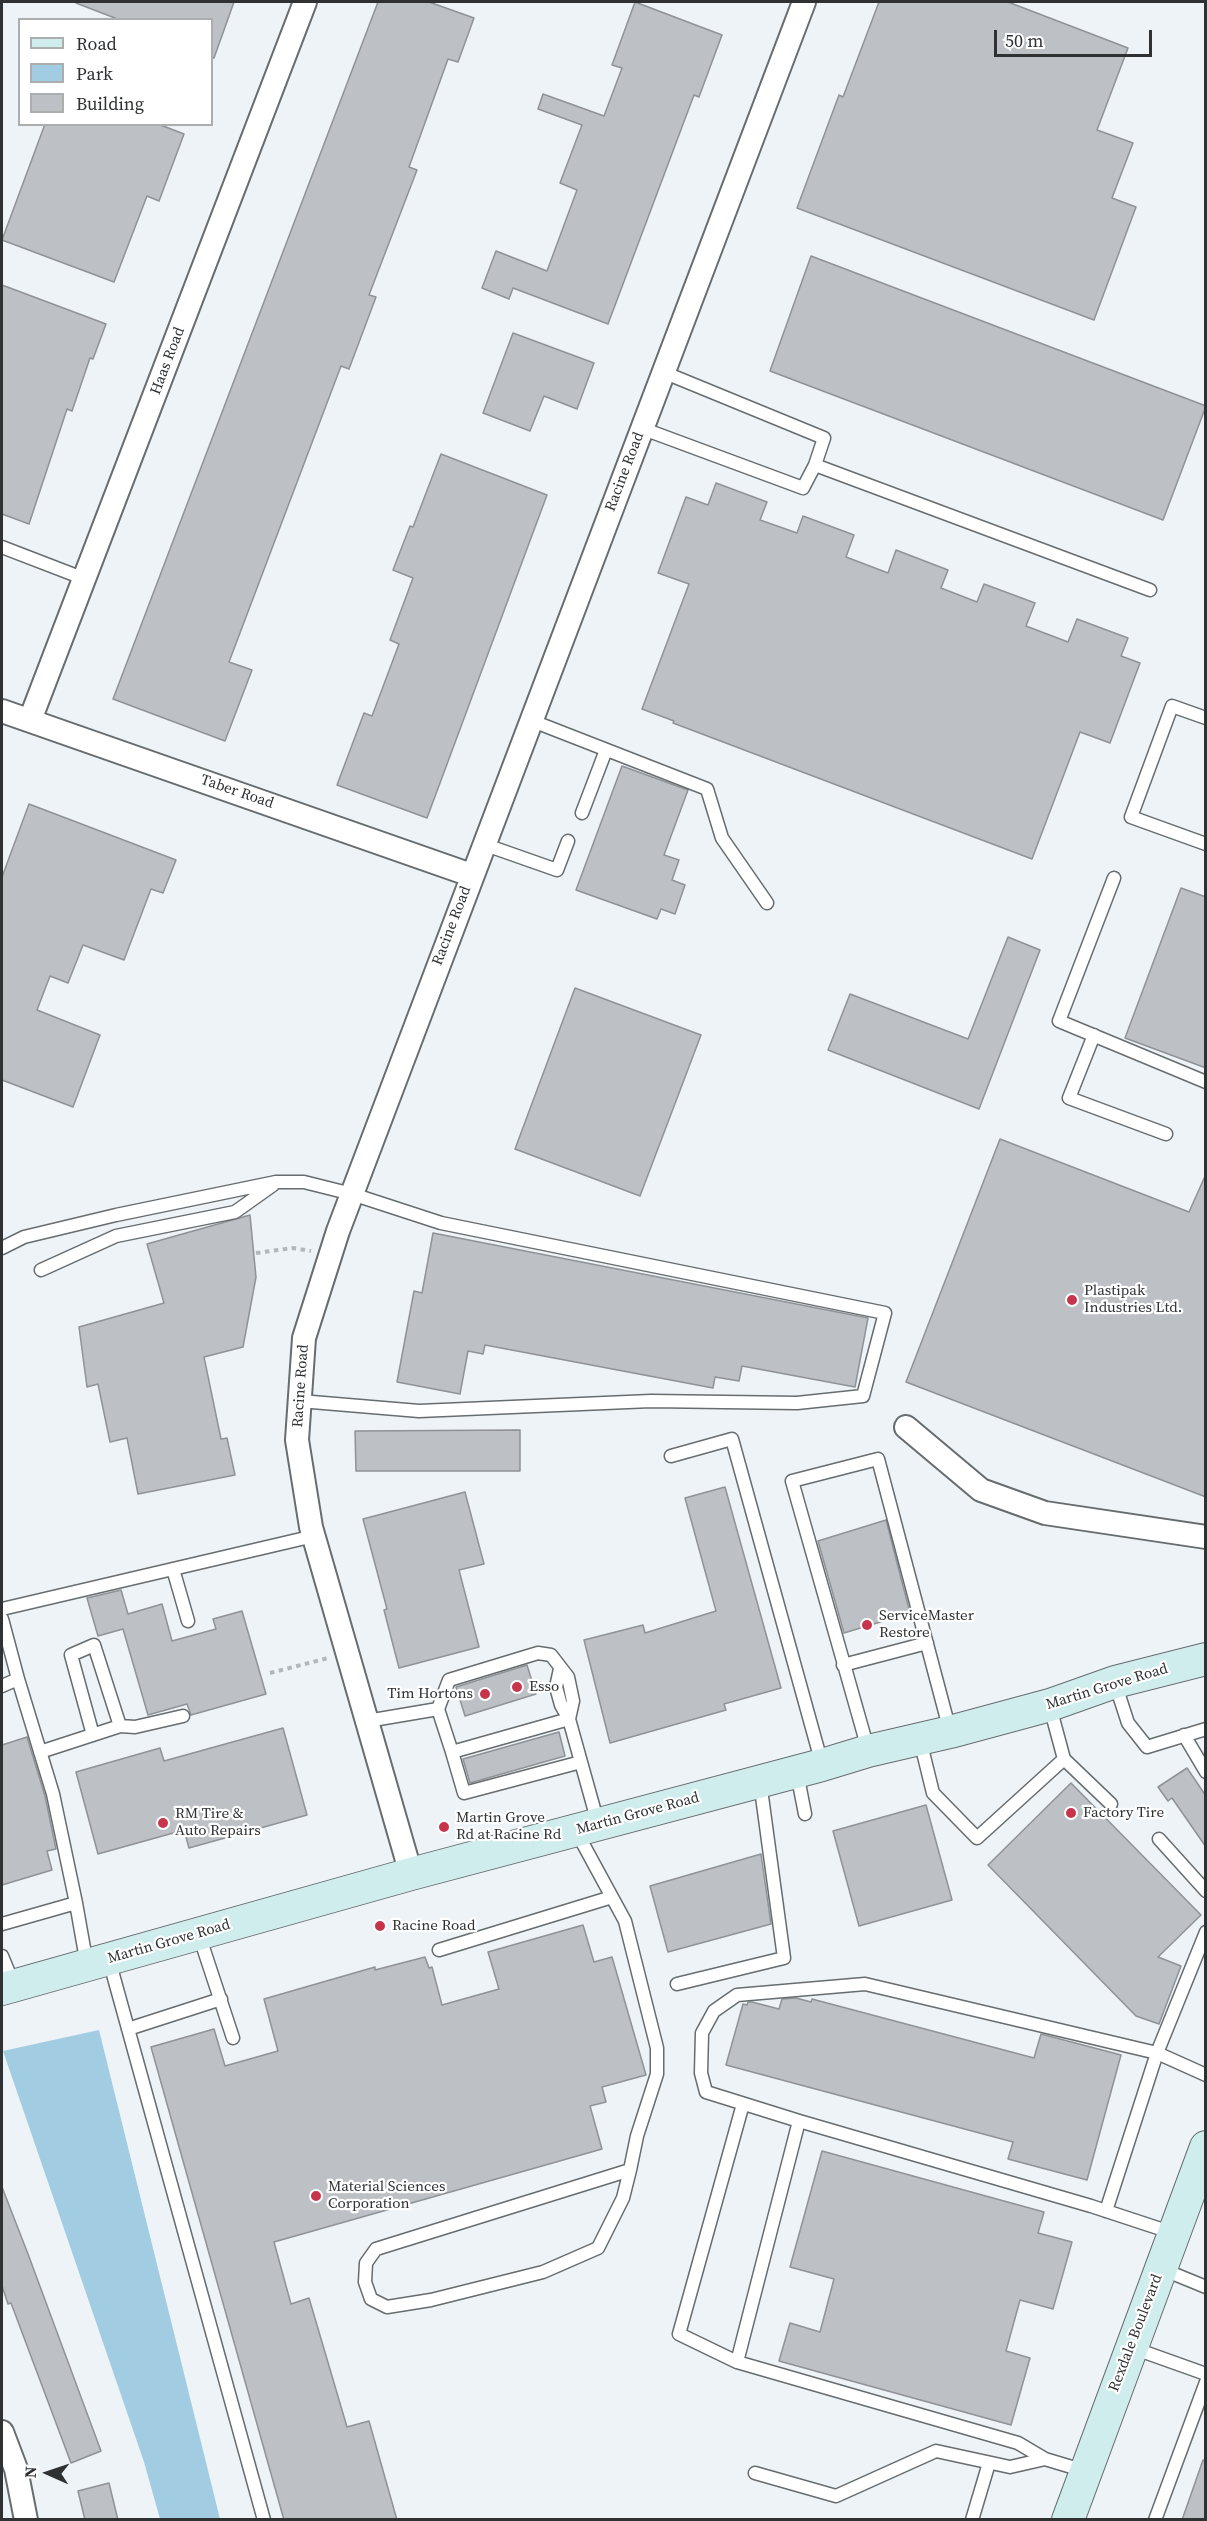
<!DOCTYPE html>
<style>
body{margin:0}
#map{position:relative;width:1207px;height:2521px;overflow:hidden;background:#edf3f6;font-family:"Source Serif 4",serif}
canvas{display:block}
.frame{position:absolute;inset:0;border:3px solid #2f3133;pointer-events:none}
.legend{position:absolute;left:18px;top:18px;width:195px;height:108px;box-sizing:border-box;background:#fff;border:2px solid #acadad;margin:0;padding:8px 10px;list-style:none;font-size:18px;color:#2f3133}
.legend li{display:flex;align-items:center;gap:12px;height:30px}
.legend b{width:30px;border:2px solid #acadad}
.north{position:absolute;left:18px;top:2443px;width:60px;height:60px;-webkit-text-stroke:4px #fff;paint-order:stroke;rotate:273deg;font-size:16px;font-weight:700;line-height:24px;text-align:center;color:#2f3133}
.north::after{content:'';display:block;margin:auto;width:21px;height:27px;background:#2f3133;clip-path:polygon(50% 0,100% 100%,50% 72%,0 100%)}
.scale{position:absolute;left:994px;top:30px;width:158px;height:27px;box-sizing:border-box;border:3px solid #2f3133;border-top:0;padding-left:8px;font-size:18px;line-height:21px;white-space:nowrap;color:#2f3133;-webkit-text-stroke:4px #fff;paint-order:stroke}
</style>
<div id="map">
<canvas width="1207" height="2521"></canvas>
<div class="frame"></div>
<ul class="legend">
<li><b style="height:8px;background:#d0edee"></b>Road</li>
<li><b style="height:16px;background:#a1cce1"></b>Park</li>
<li><b style="height:16px;background:#bdc1c5"></b>Building</li>
</ul>
<div class="north">N</div>
<div class="scale">50 m</div>
</div>
<script>
const context = document.querySelector('canvas').getContext('2d');
context.lineJoin = 'round';
function fillPath(path, color) { context.fillStyle = color; context.fill(path, 'evenodd'); }
const toPath = rows => new Path2D(rows.map(r => 'M' + r).join(''));
function trace(path, color, width, dash) { context.strokeStyle = color; context.lineWidth = width; context.lineCap = dash ? 'butt' : 'round'; context.setLineDash(dash || []); context.stroke(path); }
function label(font, color, halo, rows, align = 'center') {
  context.font = font + ' "Source Serif 4",serif'; context.lineWidth = 4.5; context.setLineDash([]); context.textBaseline = 'middle'; context.strokeStyle = halo; context.fillStyle = color; for (const [text, x, y, turn = 0] of rows) {
    context.save(); context.translate(x, y); context.rotate((+turn || 0) * Math.PI / 180); context.textAlign = isNaN(turn) ? turn : align; if (halo) context.strokeText(text, 0, 0); context.fillText(text, 0, 0); context.restore();
  }
}
fillPath(toPath([
 [99,2030,220,2519,160,2519,144,2462,3,2051]
]), '#a1cce1');
const building = toPath([
 [77,2,234,2,214,58,212,58,212,20,120,20,76,3,77,2],
 [378,2,429,2,474,18,458,62,448,59,409,167,417,170,369,295,376,297,349,369,341,366,229,662,252,670,225,741,113,699,378,2],
 [635,2,722,35,699,97,694,95,608,324,513,288,509,299,482,288,496,251,547,271,577,190,560,183,582,125,538,109,543,94,604,116,622,68,612,65,635,2],
 [879,2,1008,2,1128,48,1097,130,1133,143,1112,198,1136,207,1094,320,797,208,839,95,843,97,879,2],
 [45,124,158,124,184,134,159,201,147,196,114,282,2,240,45,124],
 [811,256,1206,406,1163,520,770,371,811,256],
 [2,285,106,324,93,359,90,358,72,411,67,409,29,524,2,514,2,285],
 [513,333,594,363,577,409,544,396,530,431,483,413,513,333],
 [441,454,547,495,427,818,337,785,364,713,372,716,399,644,390,640,413,578,393,570,410,526,413,527,441,454],
 [716,483,767,502,760,520,797,533,803,516,854,535,846,557,888,573,896,550,948,570,941,588,977,602,984,584,1035,603,1026,626,1068,642,1077,619,1128,638,1121,656,1140,663,1110,743,1080,732,1032,859,673,723,674,721,642,709,689,584,658,573,686,497,708,505,716,483],
 [622,766,688,790,664,855,679,860,672,880,685,885,675,914,661,909,657,919,576,890,622,766],
 [29,804,176,860,163,893,151,889,124,960,83,945,68,983,50,976,37,1010,100,1035,73,1107,2,1080,2,877,29,804],
 [1181,888,1206,897,1206,1068,1125,1038,1181,888],
 [1008,937,1040,950,979,1109,828,1050,850,994,968,1039,1008,937],
 [575,988,701,1035,640,1196,515,1149,575,988],
 [1000,1139,1189,1212,1206,1174,1206,1497,906,1382,1000,1139],
 [250,1215,256,1277,243,1347,204,1357,221,1439,227,1438,235,1475,138,1494,127,1438,110,1442,98,1384,87,1387,79,1327,164,1303,147,1244,250,1215],
 [433,1233,868,1318,855,1387,742,1366,739,1381,715,1377,713,1388,485,1345,483,1354,468,1351,460,1394,397,1382,414,1291,422,1293,433,1233],
 [520,1430,520,1471,356,1471,355,1431,520,1430],
 [725,1487,781,1688,724,1704,726,1710,610,1743,584,1640,643,1625,645,1633,716,1611,685,1498,725,1487],
 [465,1492,484,1564,459,1570,479,1647,399,1668,384,1610,387,1609,363,1519,465,1492],
 [886,1520,910,1613,844,1633,818,1541,886,1520],
 [121,1590,128,1614,162,1604,172,1641,216,1629,213,1619,242,1611,266,1694,191,1715,187,1704,148,1715,123,1629,98,1636,87,1598,121,1590],
 [527,1665,536,1694,465,1716,456,1687,527,1665],
 [283,1728,307,1815,189,1848,184,1830,98,1854,76,1772,160,1748,164,1761,283,1728],
 [559,1732,565,1756,470,1783,463,1759,559,1732],
 [27,1737,45,1796,56,1849,47,1851,52,1870,2,1885,2,1745,27,1737],
 [1187,1768,1206,1796,1206,1847,1172,1798,1168,1801,1158,1787,1187,1768],
 [1071,1783,1201,1915,1158,1957,1181,1966,1159,2024,1136,2016,988,1865,1071,1783],
 [926,1805,952,1900,859,1926,833,1831,926,1805],
 [761,1854,771,1924,668,1952,650,1886,761,1854],
 [583,1925,594,1962,612,1957,646,2075,602,2087,606,2102,590,2106,602,2149,274,2242,291,2304,309,2298,347,2427,369,2421,397,2520,284,2520,151,2047,214,2029,225,2066,278,2051,264,1999,375,1967,375,1970,425,1957,429,1968,432,1967,442,2005,499,1989,488,1952,583,1925],
 [796,1998,811,2002,812,1999,1034,2058,1041,2034,1121,2055,1087,2180,1008,2159,1013,2142,726,2065,743,2004,747,2005,748,2002,752,2002,779,2009,782,1999,796,1998],
 [822,2151,1044,2212,1038,2233,1072,2242,1053,2309,1020,2300,1006,2351,1030,2358,1011,2425,779,2361,790,2323,820,2332,834,2279,790,2267,822,2151],
 [2,2187,28,2254,101,2451,71,2463,11,2303,8,2304,2,2286,2,2187],
 [1203,2460,1206,2461,1206,2520,1182,2520,1203,2460],
 [109,2483,118,2520,85,2520,78,2491,109,2483]
]);
fillPath(building, '#bdc1c5');
trace(building, '#8f9296', 1.5);
const lane = toPath([
 [663,372,824,438,815,465,1150,590],
 [641,428,803,488,815,465],
 [2,547,85,579],
 [1206,718,1172,706,1131,817,1206,844],
 [530,720,707,789,722,838,767,903],
 [582,813,606,750],
 [483,844,557,870,568,841],
 [1114,878,1059,1021,1206,1082],
 [1094,1035,1069,1098,1166,1134],
 [2,1248,24,1237,116,1215,276,1182,304,1182,352,1194,441,1223,885,1313,863,1396,797,1403,651,1401,419,1411,300,1401],
 [41,1270,116,1236,235,1212,273,1185],
 [671,1456,732,1439,822,1764],
 [173,1569,188,1621],
 [2,1609,314,1536],
 [2,1619,18,1679],
 [843,1665,927,1643],
 [560,1669,556,1687,561,1705,569,1719],
 [1115,1683,1128,1723,1147,1747,1206,1729],
 [2,1686,18,1679,53,1794,76,1903],
 [438,1709,449,1680,538,1653,551,1655,568,1677,573,1701,569,1719],
 [367,1721,438,1709,452,1752,569,1719,598,1823],
 [93,1735,71,1655,94,1645,120,1726],
 [1184,1735,1206,1772],
 [920,1740,933,1793,977,1838,1064,1759,1050,1707],
 [868,1749,792,1481,878,1459,950,1731],
 [40,1752,120,1726,135,1727,183,1716],
 [452,1752,464,1793,581,1762],
 [1064,1759,1111,1804],
 [797,1773,805,1814],
 [576,1831,625,1921,657,2048,657,2074,637,2136,630,2170,623,2198,598,2248,543,2272,431,2300,387,2307,371,2299,365,2282,366,2263,376,2249,630,2170],
 [1159,1839,1206,1891],
 [2,1924,76,1903,87,1965],
 [199,1935,233,2038],
 [439,1950,612,1897],
 [2,1956,14,1985],
 [109,1960,264,2520],
 [677,1984,784,1958,760,1782],
 [128,2029,221,1999],
 [799,2121,706,2092,701,2073,702,2033,714,2011,737,1995,865,1984,1157,2053,1206,2075],
 [1106,2211,1157,2053,1206,1932],
 [1162,2269,1206,2287],
 [1133,2348,1206,2374],
 [737,2362,679,2334,743,2104],
 [1085,2471,1045,2459,1018,2443,737,2362,799,2121,1091,2206,1173,2233],
 [755,2473,836,2496,936,2451,1010,2467,1045,2459],
 [972,2520,989,2463],
 [1155,2520,1206,2382]
]);
const street = toPath([
 [2,711,471,875],
 [30,720,305,2],
 [906,1427,981,1490,1045,1513,1206,1537],
 [411,1874,311,1527,297,1440,304,1338,338,1231,804,2],
 [2,2432,16,2469,26,2520]
]);
const secondary = toPath([
 [2,1989,411,1874,822,1765,868,1751,950,1732,1050,1705,1115,1682,1206,1659],
 [1068,2520,1206,2147]
]);
trace(lane, '#676c6f', 15);
trace(street, '#676c6f', 26);
trace(secondary, '#676c6f', 34);
trace(toPath([
 [256,1253,293,1248,311,1251],
 [270,1673,328,1658]
]), '#b2b7ba', 4, [4.5, 4.5]);
trace(lane, '#fff', 12);
trace(street, '#fff', 22);
trace(secondary, '#d0edee', 32);
for (const [x, y, r, color] of [
 [1072,1300,6,"#c6354c"],
 [867,1625,6,"#c6354c"],
 [517,1687,6,"#c6354c"],
 [485,1694,6,"#c6354c"],
 [1071,1813,6,"#c6354c"],
 [163,1823,6,"#c6354c"],
 [444,1827,6,"#c6354c"],
 [380,1926,6,"#c6354c"],
 [316,2196,6,"#c6354c"]
]) { const dot = new Path2D(); dot.arc(x, y, r, 0, 2 * Math.PI); context.fillStyle = color; context.fill(dot); trace(dot, '#fff', 2); }
label('15px', '#2f3133', '#fff', [
 ["Haas Road",168,361,-69],
 ["Racine Road",625,472,-69],
 ["Taber Road",237,792,19],
 ["Racine Road",452,926,-69],
 ["Racine Road",301,1386,-86],
 ["Martin Grove Road",1107,1687,-17],
 ["Martin Grove Road",638,1814,-15],
 ["Martin Grove Road",169,1942,-16],
 ["Rexdale Boulevard",1136,2333,-69]
]);
label('15px', '#2f3133', '#fff', [
 ["Plastipak",1084,1291],
 ["Industries Ltd.",1084,1308],
 ["ServiceMaster",879,1616],
 ["Restore",879,1633],
 ["Esso",529,1687],
 ["Tim Hortons",473,1694,"right"],
 ["Factory Tire",1083,1813],
 ["RM Tire &",175,1814],
 ["Auto Repairs",175,1831],
 ["Martin Grove",456,1818],
 ["Rd at Racine Rd",456,1835],
 ["Racine Road",392,1926],
 ["Material Sciences",328,2187],
 ["Corporation",328,2204]
], 'left');
</script>
